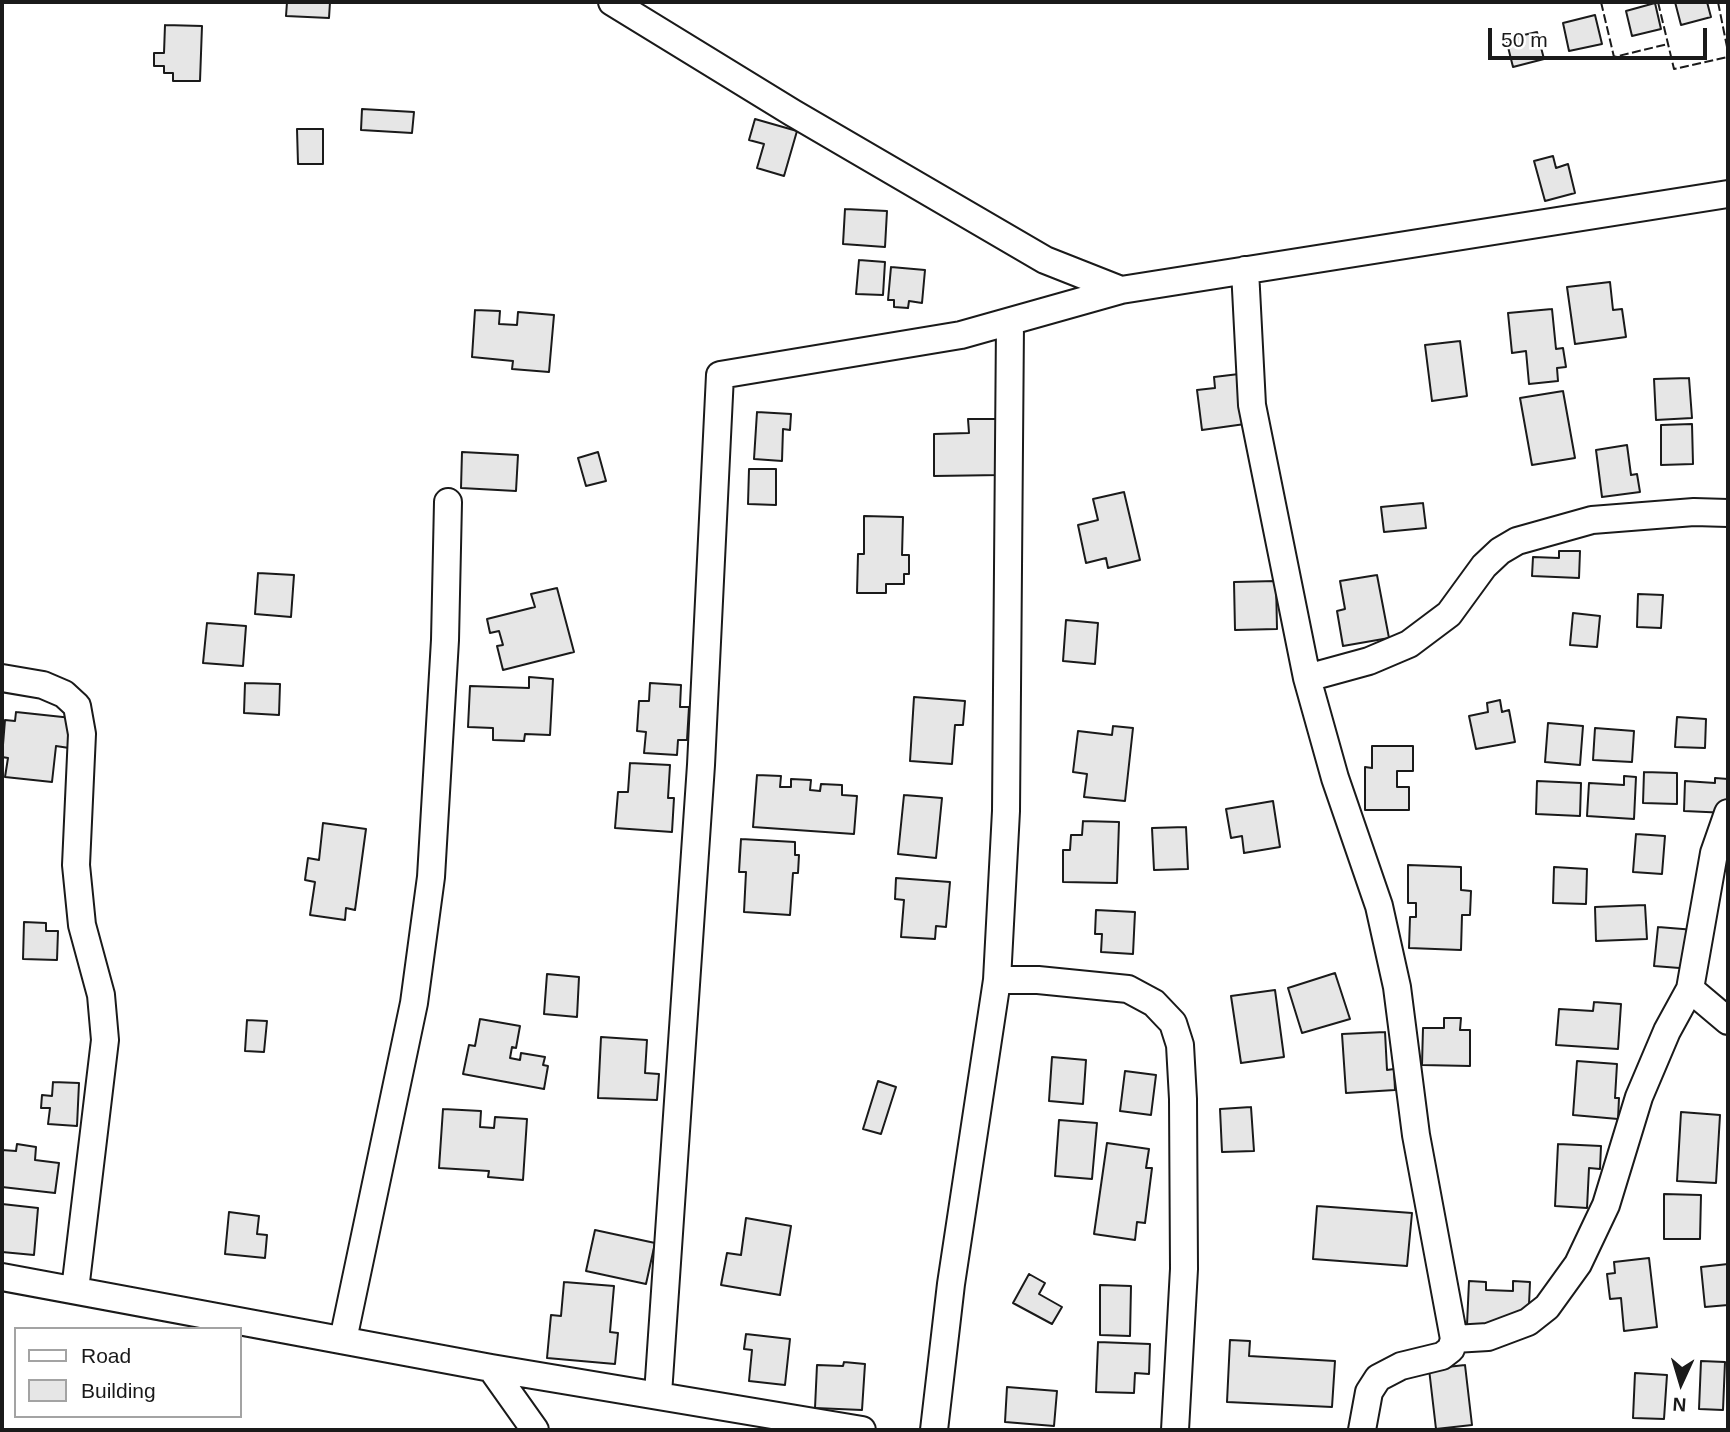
<!DOCTYPE html>
<style>
body{margin:0}
#map{position:relative;width:1730px;height:1432px;overflow:hidden;background:#fff;font-family:Arial,sans-serif}
canvas{display:block}
.frame{position:absolute;inset:0;border:4px solid #1a1a1a;pointer-events:none}
.legend{position:absolute;left:14px;top:1327px;width:228px;height:91px;box-sizing:border-box;background:#fff;border:2px solid #a3a3a3;margin:0;padding:9px 12px;list-style:none;font-size:21px;color:#1a1a1a}
.legend li{display:flex;align-items:center;gap:14px;height:35px}
.legend b{width:35px;border:2px solid #a3a3a3}
.north{position:absolute;left:1646px;top:1348px;width:70px;height:70px;-webkit-text-stroke:5px #fff;paint-order:stroke;rotate:184deg;font-size:19px;font-weight:700;line-height:28px;text-align:center;color:#1a1a1a}
.north::after{content:'';display:block;margin:auto;width:24px;height:32px;background:#1a1a1a;clip-path:polygon(50% 0,100% 100%,50% 72%,0 100%)}
.scale{position:absolute;left:1488px;top:28px;width:219px;height:32px;box-sizing:border-box;border:4px solid #1a1a1a;border-top:0;padding-left:9px;font-size:21px;line-height:24px;white-space:nowrap;color:#1a1a1a;-webkit-text-stroke:5px #fff;paint-order:stroke}
</style>
<div id="map">
<canvas width="1730" height="1432"></canvas>
<div class="frame"></div>
<ul class="legend">
<li><b style="height:9px;background:#fff"></b>Road</li>
<li><b style="height:19px;background:#e6e6e6"></b>Building</li>
</ul>
<div class="north">N</div>
<div class="scale">50 m</div>
</div>
<script>
const context = document.querySelector('canvas').getContext('2d');
context.lineJoin = 'round';
function fillPath(path, color) { context.fillStyle = color; context.fill(path, 'evenodd'); }
const toPath = rows => new Path2D(rows.map(r => 'M' + r).join(''));
function trace(path, color, width, dash) { context.strokeStyle = color; context.lineWidth = width; context.lineCap = dash ? 'butt' : 'round'; context.setLineDash(dash || []); context.stroke(path); }
const building = toPath([
 [287,2,330,2,329,18,286,16,287,2],
 [1675,2,1707,2,1711,17,1681,25,1675,2],
 [1655,3,1661,29,1632,36,1626,11,1655,3],
 [1595,15,1602,44,1569,51,1563,23,1595,15],
 [165,25,202,26,200,81,173,81,173,73,164,73,164,66,154,66,154,53,164,53,165,25],
 [1537,32,1544,59,1513,67,1506,39,1537,32],
 [362,109,414,112,412,133,361,130,362,109],
 [755,119,797,131,784,176,757,168,764,144,749,140,755,119],
 [297,129,323,129,323,164,298,164,297,129],
 [1553,156,1556,168,1568,164,1575,193,1545,201,1534,161,1553,156],
 [845,209,887,211,885,247,843,244,845,209],
 [859,260,885,262,883,295,856,294,859,260],
 [891,267,925,270,922,303,909,301,908,308,894,307,894,300,888,300,891,267],
 [1610,282,1613,310,1622,309,1626,337,1575,344,1567,287,1610,282],
 [1552,309,1556,349,1563,348,1566,367,1557,368,1558,381,1529,384,1526,351,1512,353,1508,313,1552,309],
 [475,310,500,311,499,324,517,325,518,312,554,315,549,372,512,369,513,361,472,357,475,310],
 [1460,341,1467,396,1432,401,1425,345,1460,341],
 [1239,374,1245,424,1202,430,1197,390,1215,388,1214,377,1239,374],
 [1689,378,1692,418,1656,420,1654,379,1689,378],
 [1563,391,1575,458,1532,465,1520,398,1563,391],
 [757,412,791,414,790,430,783,429,782,461,754,459,757,412],
 [968,419,1000,419,1001,475,934,476,934,434,969,433,968,419],
 [1692,424,1693,464,1661,465,1661,425,1692,424],
 [1627,445,1631,475,1637,474,1640,492,1602,497,1596,450,1627,445],
 [462,452,518,455,516,491,461,488,462,452],
 [598,452,606,481,586,486,578,458,598,452],
 [749,469,776,469,776,505,748,504,749,469],
 [1124,492,1140,560,1108,568,1106,558,1086,563,1078,525,1098,520,1093,499,1124,492],
 [1423,503,1426,528,1384,532,1381,507,1423,503],
 [864,516,903,517,902,555,909,555,909,574,904,574,904,584,886,584,886,593,857,593,858,554,864,554,864,516],
 [1559,551,1580,551,1579,578,1532,576,1533,557,1559,558,1559,551],
 [258,573,294,575,291,617,255,614,258,573],
 [1377,575,1389,638,1343,646,1337,611,1345,609,1340,581,1377,575],
 [1276,581,1277,629,1235,630,1234,582,1276,581],
 [557,588,574,652,503,670,497,646,503,645,499,631,490,633,487,619,535,607,531,594,557,588],
 [1638,594,1663,595,1661,628,1637,627,1638,594],
 [1573,613,1600,616,1597,647,1570,645,1573,613],
 [1066,620,1098,623,1095,664,1063,661,1066,620],
 [207,623,246,626,243,666,203,663,207,623],
 [529,677,553,679,550,735,525,734,524,741,493,740,493,728,468,727,470,686,529,688,529,677],
 [245,683,280,684,279,715,244,713,245,683],
 [650,683,681,685,680,707,689,707,687,740,678,740,677,755,644,753,646,732,637,731,639,701,649,701,650,683],
 [914,697,965,701,963,725,955,725,952,764,910,761,914,697],
 [1500,700,1502,712,1509,710,1515,742,1476,749,1469,716,1488,712,1487,703,1500,700],
 [16,712,72,718,69,748,56,746,52,782,5,777,8,758,2,757,5,720,15,721,16,712],
 [1677,717,1706,719,1705,748,1675,747,1677,717],
 [1548,723,1583,726,1580,765,1545,762,1548,723],
 [1113,726,1133,728,1125,801,1084,797,1087,774,1073,772,1078,731,1112,735,1113,726],
 [1595,728,1634,731,1632,762,1593,760,1595,728],
 [1372,746,1413,746,1413,771,1397,771,1397,787,1409,787,1409,810,1365,810,1365,767,1372,768,1372,746],
 [630,763,670,765,668,798,674,798,672,832,615,828,618,792,628,792,630,763],
 [1644,772,1677,773,1677,804,1643,803,1644,772],
 [757,775,781,776,780,787,791,787,791,779,811,780,810,790,820,791,821,784,842,785,842,795,857,796,854,834,753,827,757,775],
 [1624,776,1636,777,1634,819,1587,816,1589,783,1624,785,1624,776],
 [1715,778,1728,779,1728,813,1684,811,1685,781,1715,783,1715,778],
 [1537,781,1581,783,1580,816,1536,814,1537,781],
 [904,795,942,798,936,858,898,854,904,795],
 [1273,801,1280,847,1244,853,1242,836,1231,838,1226,809,1273,801],
 [1083,821,1119,822,1117,883,1063,882,1063,850,1070,850,1071,835,1082,835,1083,821],
 [323,823,366,829,355,910,346,908,345,920,310,915,315,882,305,880,308,858,319,860,323,823],
 [1186,827,1188,869,1154,870,1152,828,1186,827],
 [1636,834,1665,836,1662,874,1633,872,1636,834],
 [741,839,795,842,795,855,799,855,798,873,793,873,790,915,744,912,746,872,739,872,741,839],
 [1408,865,1461,867,1461,890,1471,891,1470,915,1462,915,1461,950,1409,948,1410,917,1416,917,1416,903,1408,903,1408,865],
 [1554,867,1587,869,1586,904,1553,903,1554,867],
 [896,878,950,882,946,927,936,926,935,939,901,937,904,900,895,899,896,878],
 [1645,905,1647,939,1596,941,1595,907,1645,905],
 [1096,910,1135,912,1133,954,1101,952,1102,934,1095,934,1096,910],
 [24,922,46,923,46,931,58,931,57,960,23,959,24,922],
 [1658,927,1695,930,1692,969,1654,966,1658,927],
 [1335,973,1350,1019,1302,1033,1288,988,1335,973],
 [547,974,579,977,577,1017,544,1014,547,974],
 [1275,990,1284,1057,1241,1063,1231,996,1275,990],
 [1594,1002,1621,1004,1618,1049,1556,1045,1559,1009,1593,1011,1594,1002],
 [1444,1018,1461,1018,1460,1030,1470,1030,1470,1066,1422,1065,1423,1028,1444,1028,1444,1018],
 [480,1019,520,1026,516,1048,512,1047,510,1058,520,1060,521,1053,545,1057,543,1065,548,1066,544,1089,463,1074,469,1045,475,1046,480,1019],
 [247,1020,267,1021,264,1052,245,1051,247,1020],
 [1385,1032,1387,1070,1394,1069,1395,1090,1346,1093,1342,1034,1385,1032],
 [601,1037,647,1040,645,1073,659,1074,657,1100,598,1098,601,1037],
 [1052,1057,1086,1060,1083,1104,1049,1101,1052,1057],
 [1577,1061,1617,1064,1615,1098,1619,1098,1618,1119,1573,1115,1577,1061],
 [1125,1071,1156,1075,1151,1115,1120,1111,1125,1071],
 [878,1081,896,1087,881,1134,863,1129,878,1081],
 [53,1082,79,1083,77,1126,48,1124,50,1108,41,1108,42,1095,52,1096,53,1082],
 [1251,1107,1254,1151,1222,1152,1220,1109,1251,1107],
 [443,1109,481,1111,480,1127,494,1128,495,1117,527,1119,523,1180,488,1177,489,1171,439,1168,443,1109],
 [1681,1112,1720,1115,1716,1183,1677,1181,1681,1112],
 [1059,1120,1097,1123,1092,1179,1055,1176,1059,1120],
 [1107,1143,1149,1149,1146,1168,1152,1168,1145,1223,1137,1222,1135,1240,1094,1234,1107,1143],
 [17,1144,36,1147,35,1160,59,1163,55,1193,2,1187,2,1150,16,1151,17,1144],
 [1558,1144,1601,1146,1600,1169,1589,1168,1587,1208,1555,1206,1558,1144],
 [1664,1194,1701,1195,1700,1239,1664,1239,1664,1194],
 [2,1204,38,1208,34,1255,2,1252,2,1204],
 [1317,1206,1412,1213,1407,1266,1313,1259,1317,1206],
 [229,1212,259,1216,257,1234,267,1235,265,1258,225,1254,229,1212],
 [746,1218,791,1226,780,1295,721,1285,727,1253,741,1255,746,1218],
 [595,1230,655,1243,646,1284,586,1271,595,1230],
 [1649,1258,1657,1327,1624,1331,1621,1298,1610,1299,1607,1274,1615,1273,1614,1262,1649,1258],
 [1728,1264,1728,1305,1705,1307,1701,1267,1728,1264],
 [1029,1274,1045,1283,1039,1294,1062,1307,1052,1324,1013,1303,1029,1274],
 [1469,1281,1486,1282,1486,1290,1513,1291,1513,1281,1530,1282,1528,1327,1467,1325,1469,1281],
 [564,1282,614,1286,610,1332,618,1333,615,1364,547,1358,551,1315,561,1316,564,1282],
 [1100,1285,1131,1286,1130,1336,1100,1335,1100,1285],
 [746,1334,790,1339,785,1385,749,1381,752,1350,744,1349,746,1334],
 [1230,1340,1250,1341,1249,1356,1335,1361,1332,1407,1227,1402,1230,1340],
 [1098,1342,1150,1344,1149,1374,1135,1373,1134,1393,1096,1392,1098,1342],
 [1701,1361,1725,1362,1723,1410,1699,1409,1701,1361],
 [844,1362,865,1364,862,1410,815,1408,817,1365,843,1366,844,1362],
 [1465,1365,1472,1425,1436,1429,1429,1369,1465,1365],
 [1635,1373,1667,1375,1664,1419,1633,1418,1635,1373],
 [1007,1387,1057,1391,1054,1426,1005,1422,1007,1387]
]);
fillPath(building, '#e6e6e6');
trace(building, '#1a1a1a', 2);
const street = toPath([
 [612,2,793,113,1045,260,1121,290,1728,194],
 [1245,270,1252,405,1307,678,1335,778,1379,906,1397,987,1416,1135,1454,1339,1451,1349,1442,1356,1401,1366,1378,1378,1369,1392,1362,1430],
 [2,678,43,685,64,694,77,706,82,734,76,865,82,925,101,995,105,1040,75,1290],
 [1307,678,1369,661,1409,644,1449,614,1484,566,1500,551,1517,541,1592,520,1694,512,1728,513],
 [997,980,1038,980,1128,989,1154,1003,1173,1023,1180,1045,1183,1099,1184,1269,1175,1430],
 [1690,989,1728,1021],
 [2,1277,491,1368,862,1430],
 [1454,1339,1488,1337,1528,1322,1547,1307,1578,1264,1606,1205,1639,1097,1667,1031,1690,989,1714,853,1728,813],
 [343,1340,414,1003,431,877,445,640,448,502],
 [491,1368,535,1430],
 [658,1394,701,765,720,375,961,335,1121,290],
 [934,1430,951,1284,997,980,1006,811,1010,324]
]);
trace(street, '#1a1a1a', 30);
trace(street, '#fff', 26);
trace(toPath([
 [1601,2,1614,57,1668,44],
 [1658,2,1674,69,1728,57],
 [1718,2,1728,52]
]), '#1a1a1a', 2, [9, 3.5]);
</script>
